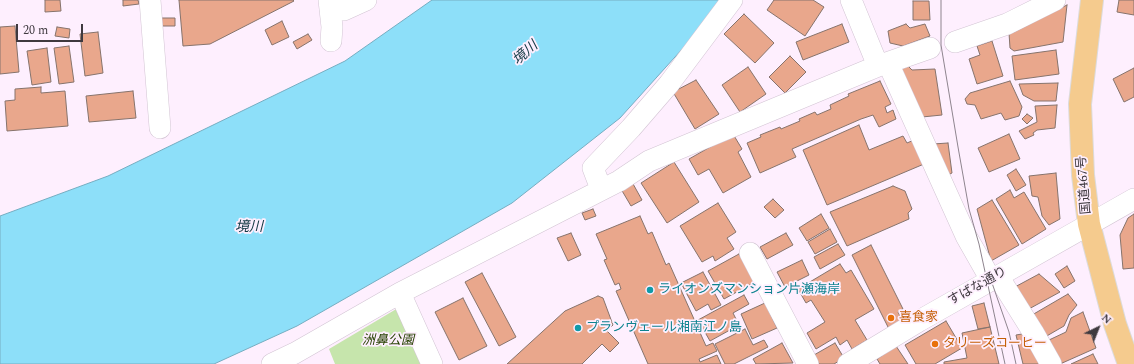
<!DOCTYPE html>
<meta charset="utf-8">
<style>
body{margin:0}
#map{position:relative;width:1134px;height:364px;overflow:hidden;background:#feeffe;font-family:Spectral,serif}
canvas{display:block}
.north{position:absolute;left:1078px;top:308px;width:40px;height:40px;-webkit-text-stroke:3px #feeffe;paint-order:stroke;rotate:43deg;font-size:11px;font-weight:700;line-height:16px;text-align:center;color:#3f393f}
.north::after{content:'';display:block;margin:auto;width:14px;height:18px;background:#3f393f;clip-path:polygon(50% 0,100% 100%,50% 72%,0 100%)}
.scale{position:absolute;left:16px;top:24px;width:67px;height:18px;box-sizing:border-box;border:2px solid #3f393f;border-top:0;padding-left:5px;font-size:12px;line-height:14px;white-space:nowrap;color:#3f393f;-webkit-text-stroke:3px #feeffe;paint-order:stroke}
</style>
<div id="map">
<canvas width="1134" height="364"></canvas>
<div class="north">N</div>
<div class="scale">20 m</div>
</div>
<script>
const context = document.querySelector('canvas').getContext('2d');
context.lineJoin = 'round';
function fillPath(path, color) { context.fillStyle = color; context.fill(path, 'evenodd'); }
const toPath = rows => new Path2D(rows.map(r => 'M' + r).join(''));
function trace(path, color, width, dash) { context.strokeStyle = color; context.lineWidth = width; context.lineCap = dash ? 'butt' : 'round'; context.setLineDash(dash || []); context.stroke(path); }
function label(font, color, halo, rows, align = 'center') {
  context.font = font + ' Spectral,"Noto Sans JP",serif'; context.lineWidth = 3.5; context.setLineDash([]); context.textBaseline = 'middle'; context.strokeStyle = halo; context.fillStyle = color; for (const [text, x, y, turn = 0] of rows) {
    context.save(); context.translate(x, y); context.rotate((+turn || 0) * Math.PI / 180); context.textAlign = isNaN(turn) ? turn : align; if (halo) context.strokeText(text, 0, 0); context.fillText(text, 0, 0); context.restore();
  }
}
fillPath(toPath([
 [398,308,425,364,335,364,329,349]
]), '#c6e5ac');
const water = toPath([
 [432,0,721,0,693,37,620,118,512,203,297,326,214,364,0,364,0,216,108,176,345,61,432,0]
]);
fillPath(water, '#8ddff9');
trace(water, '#76adc1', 1);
const building = toPath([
 [45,0,60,0,61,11,45,12,45,0],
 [123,0,138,0,139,4,123,6,123,0],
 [179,0,293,0,294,1,210,44,183,46,179,0],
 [774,0,813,0,824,7,805,36,767,10,774,0],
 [1119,0,1134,0,1134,15,1117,12,1119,0],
 [913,1,929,1,930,20,913,20,913,1],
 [1067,5,1063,42,1014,51,1010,48,1009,33,1014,32,1067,5],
 [744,14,774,43,755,63,724,34,744,14],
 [161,18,175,18,175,26,161,26,161,18],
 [282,21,289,37,272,45,265,30,282,21],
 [842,24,849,42,803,60,796,42,842,24],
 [906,24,910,28,925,24,930,36,903,46,890,43,888,31,906,24],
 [15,26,19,72,0,74,0,27,15,26],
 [57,27,70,29,69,38,55,36,57,27],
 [98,32,103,73,85,76,80,34,98,32],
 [308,34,312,40,297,49,293,42,308,34],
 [992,41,1003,76,977,84,969,59,980,55,977,46,992,41],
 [69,46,74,82,59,84,54,48,69,46],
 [47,48,51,82,32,85,27,51,47,48],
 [1056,50,1059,74,1015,80,1012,56,1056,50],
 [790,56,806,72,785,93,769,77,790,56],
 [906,64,912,70,935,69,942,115,922,117,900,68,906,64],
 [748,67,766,94,740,112,722,85,748,67],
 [1134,68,1134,97,1124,102,1113,79,1134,68],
 [696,80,719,114,695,129,673,92,696,80],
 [880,81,891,104,885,107,887,113,893,110,896,119,879,127,873,115,861,119,792,149,796,157,760,173,747,143,761,137,760,135,780,127,781,129,800,121,799,119,815,112,817,115,831,109,830,105,849,96,848,94,880,81],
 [1010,81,1022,107,1019,116,1005,120,1001,113,981,119,975,105,967,104,965,99,970,93,1010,81],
 [1058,83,1056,101,1034,101,1023,95,1019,84,1058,83],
 [41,87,41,93,65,91,68,126,7,131,5,101,15,100,15,89,41,87],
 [133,91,136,118,89,122,86,96,133,91],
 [1057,105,1055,128,1037,130,1033,133,1034,135,1025,139,1019,131,1037,122,1035,106,1057,105],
 [1027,114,1033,118,1027,124,1022,119,1027,114],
 [859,125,869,150,903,136,907,143,914,140,924,164,827,205,803,150,859,125],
 [733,134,742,149,738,152,751,177,723,193,709,169,698,175,689,159,733,134],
 [1009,134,1020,159,989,172,978,148,1009,134],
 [948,143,952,173,948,175,933,144,948,143],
 [674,162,699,202,667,223,641,183,674,162],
 [1016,169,1026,185,1016,191,1007,175,1016,169],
 [1056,173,1060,219,1049,225,1042,216,1038,197,1032,196,1029,176,1056,173],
 [632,182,642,200,631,206,621,189,632,182],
 [893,186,905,191,912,209,908,213,909,219,847,246,830,212,893,186],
 [1010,190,1014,198,1024,192,1046,229,1022,244,996,199,1010,190],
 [773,199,784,210,775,218,764,207,773,199],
 [992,200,1019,245,991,261,977,209,992,200],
 [718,203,736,232,727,238,734,249,715,261,713,256,702,262,680,226,718,203],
 [593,209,596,216,585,220,582,213,593,209],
 [821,214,829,228,807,241,799,228,821,214],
 [1134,214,1134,268,1123,269,1120,235,1128,218,1134,214],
 [640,216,648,234,652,232,666,265,669,263,706,346,713,343,717,351,699,359,700,362,717,355,721,364,648,364,616,291,621,289,619,283,615,285,604,260,607,259,596,234,640,216],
 [830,229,837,242,815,254,808,242,830,229],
 [571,233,581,255,568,261,557,238,571,233],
 [786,233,793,245,767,259,760,247,786,233],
 [838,244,845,255,820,269,814,257,838,244],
 [871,245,903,309,898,312,903,322,889,329,852,255,871,245],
 [739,254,755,282,724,299,708,271,739,254],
 [802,260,809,275,785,287,777,272,802,260],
 [840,264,846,273,851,270,874,309,855,320,867,340,852,349,847,340,840,345,836,337,816,349,807,333,825,322,811,300,806,303,798,289,840,264],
 [1067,266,1075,281,1064,288,1055,274,1067,266],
 [703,272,721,305,711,310,708,304,696,311,681,283,703,272],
 [482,273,516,337,499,346,465,282,482,273],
 [1039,274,1060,292,1027,310,1013,288,1039,274],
 [1068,294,1077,305,1069,315,1064,326,1045,337,1032,315,1068,294],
 [744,295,749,304,733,313,739,325,710,341,698,320,744,295],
 [598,296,603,298,613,325,607,331,619,343,610,352,602,344,582,364,507,364,565,311,598,296],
 [463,298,487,346,459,360,435,312,463,298],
 [765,303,777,328,752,339,741,314,765,303],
 [984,303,990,327,978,329,972,306,984,303],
 [1083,312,1096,348,1060,364,1049,340,1066,332,1071,318,1083,312],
 [946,321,962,348,935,364,916,364,905,345,946,321],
 [990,327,999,364,944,364,944,362,967,358,962,333,990,327],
 [745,329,753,345,764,340,768,347,734,364,725,364,715,344,745,329],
 [1028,333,1042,364,1023,364,1016,335,1028,333],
 [782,343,793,363,756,364,753,359,782,343],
 [835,343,844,358,834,364,819,364,814,355,835,343],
 [896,346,908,364,880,364,877,359,896,346],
 [1093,354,1098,364,1071,364,1093,354]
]);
fillPath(building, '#e9a78c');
trace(building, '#86736c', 1);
const minor = toPath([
 [150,0,160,128],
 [329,0,332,27,331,41],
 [851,0,878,66],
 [330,10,344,10,366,0],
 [955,42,1007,24,1055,0],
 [888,63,966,236,991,280],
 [601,189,593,168,631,128,669,84,732,0],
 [750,253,808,364],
 [998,276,1033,332,1051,364],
 [400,293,432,364],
 [272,364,295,353,400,293,619,181,649,161,878,66,930,48],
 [848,364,919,321,1134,199]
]);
const highway = toPath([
 [1092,0,1080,104,1083,175,1089,224,1115,324,1129,364]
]);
trace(minor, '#d2c4d3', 22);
trace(highway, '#dcdbdc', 24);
trace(minor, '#fff', 21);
trace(highway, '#f5cb8e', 22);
trace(toPath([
 [941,0,941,45,958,147,969,209,979,244,1005,364],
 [991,280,1009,332,1016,364]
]), '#8e848e', 1);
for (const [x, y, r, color] of [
 [650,290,4,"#0f9aa8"],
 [891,318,4,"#e8710a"],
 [578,328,4,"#0f9aa8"],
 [935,344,4,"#e8710a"]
]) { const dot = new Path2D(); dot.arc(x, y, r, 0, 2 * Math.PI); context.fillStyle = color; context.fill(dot); trace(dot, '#feeffe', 1.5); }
label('13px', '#3f393f', '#feeffe', [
 ["国道467号",1085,185,-95],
 ["すばな通り",978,287,-29]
]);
label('13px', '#0d838f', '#feeffe', [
 ["ライオンズマンション片瀬海岸",658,290],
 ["プランヴェール湘南江ノ島",586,328]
], 'left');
label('13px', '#c56008', '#feeffe', [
 ["喜食家",899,318],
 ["タリーズコーヒー",943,344]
], 'left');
label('italic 13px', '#264100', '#feeffe', [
 ["洲鼻公園",388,341]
]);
label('italic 14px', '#113742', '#feeffe', [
 ["境川",526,54,-41],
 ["境川",249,228]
]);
</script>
